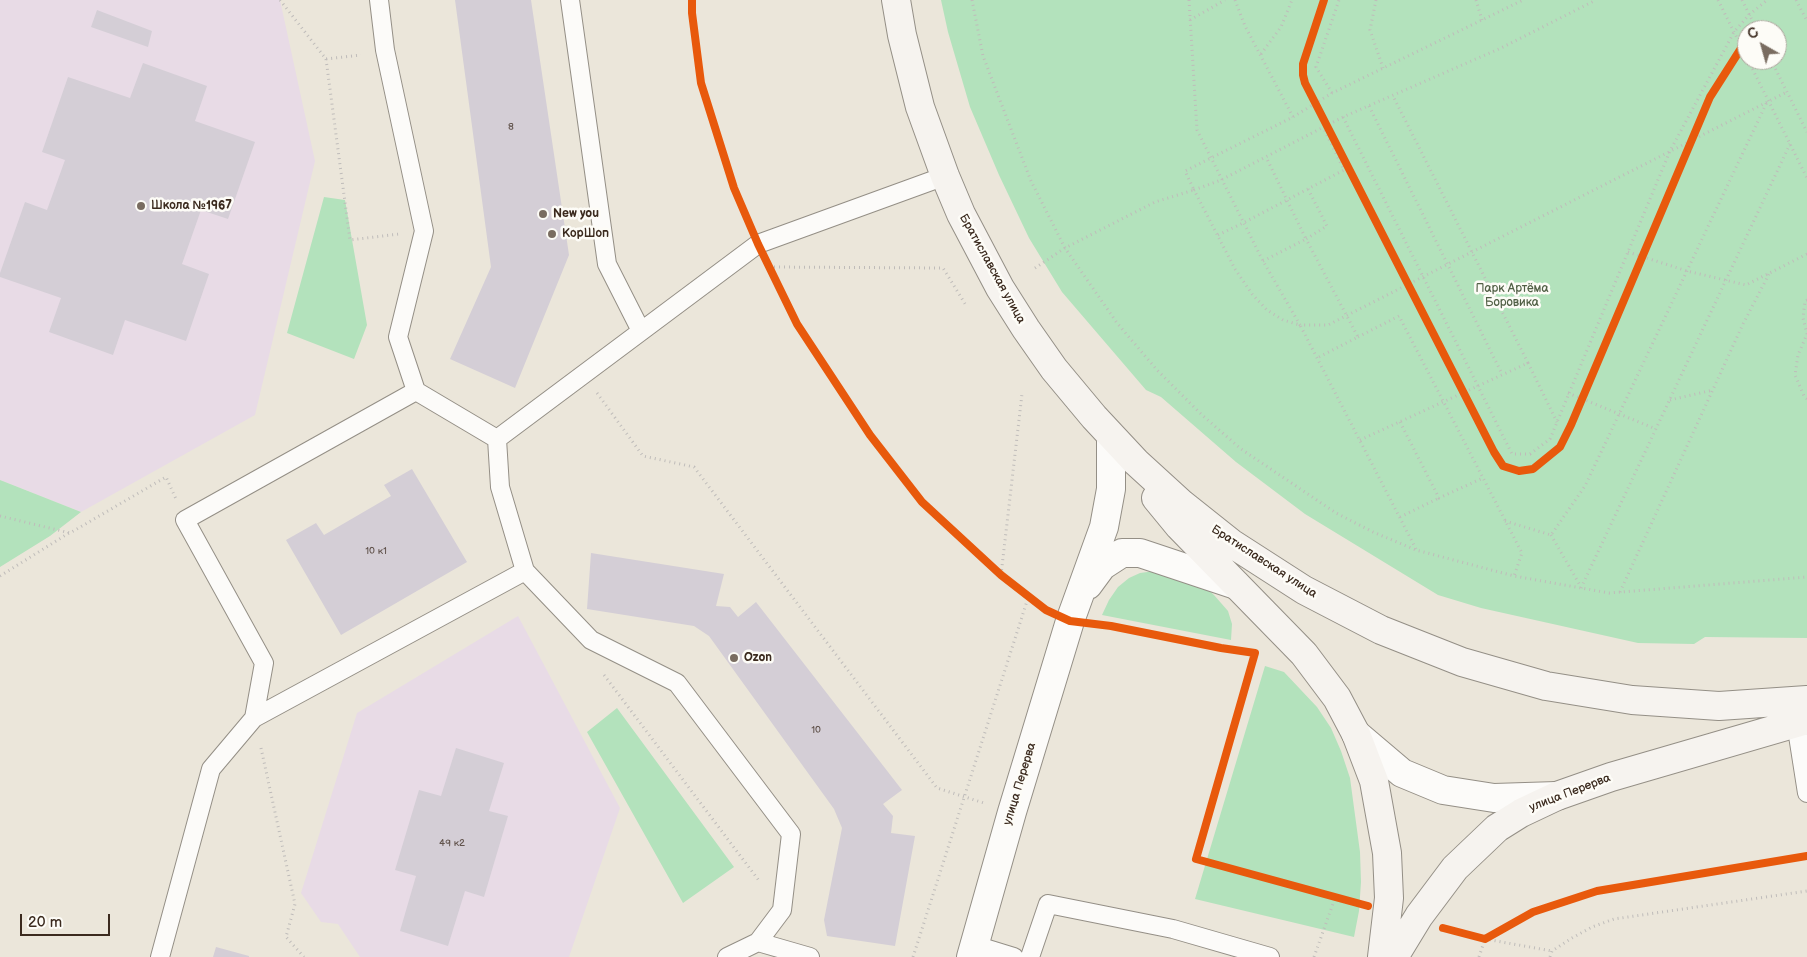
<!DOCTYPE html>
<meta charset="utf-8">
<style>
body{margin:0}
#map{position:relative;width:1807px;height:957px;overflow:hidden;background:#ebe6da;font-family:"Balsamiq Sans",sans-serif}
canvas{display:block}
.north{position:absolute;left:1737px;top:20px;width:50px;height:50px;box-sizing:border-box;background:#fdfcf7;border:1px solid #afa8a0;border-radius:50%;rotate:322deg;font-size:14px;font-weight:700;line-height:20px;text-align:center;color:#3b2a1e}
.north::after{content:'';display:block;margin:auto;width:18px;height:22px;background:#796c60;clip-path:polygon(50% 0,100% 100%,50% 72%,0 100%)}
.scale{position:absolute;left:20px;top:914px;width:90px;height:22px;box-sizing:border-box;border:2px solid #3b2a1e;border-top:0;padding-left:6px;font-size:15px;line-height:18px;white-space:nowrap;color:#3b2a1e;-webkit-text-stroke:4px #fdfcf7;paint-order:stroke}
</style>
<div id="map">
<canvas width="1807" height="957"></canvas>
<div class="north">С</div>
<div class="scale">20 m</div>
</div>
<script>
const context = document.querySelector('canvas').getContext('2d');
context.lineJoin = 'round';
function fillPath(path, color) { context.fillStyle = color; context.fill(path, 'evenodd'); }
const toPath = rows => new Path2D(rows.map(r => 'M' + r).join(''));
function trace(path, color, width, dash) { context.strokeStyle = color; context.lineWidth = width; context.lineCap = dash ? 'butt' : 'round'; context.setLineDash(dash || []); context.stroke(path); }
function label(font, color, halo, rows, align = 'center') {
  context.font = font + ' "Balsamiq Sans",sans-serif'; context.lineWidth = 5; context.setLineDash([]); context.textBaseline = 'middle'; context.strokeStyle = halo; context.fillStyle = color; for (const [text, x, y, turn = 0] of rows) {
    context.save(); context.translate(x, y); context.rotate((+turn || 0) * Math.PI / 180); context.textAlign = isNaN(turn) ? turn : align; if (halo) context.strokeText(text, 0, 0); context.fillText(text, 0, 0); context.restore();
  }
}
fillPath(toPath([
 [0,0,280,0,315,161,255,415,81,512,0,480],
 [518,616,620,808,569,957,360,957,338,924,321,922,301,893,357,713]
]), '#e8dbe6');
fillPath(toPath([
 [941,0,1807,0,1807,638,1705,637,1694,644,1638,643,1481,608,1438,595,1305,514,1236,462,1161,397,1146,390,1062,292,1029,238,999,175,970,107,948,32],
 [1747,30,1777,30,1777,60,1747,60],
 [324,197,345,200,367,325,354,359,287,333],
 [0,480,81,512,50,536,0,567],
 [1155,571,1202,584,1214,595,1228,611,1232,624,1231,640,1102,615,1109,600,1118,587,1129,578,1140,573],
 [1265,666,1284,672,1317,707,1331,728,1341,751,1350,778,1360,852,1361,882,1359,911,1354,937,1195,899],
 [617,708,734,867,683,903,587,732]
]), '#b3e2bc');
fillPath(toPath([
 [455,0,531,0,569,255,515,388,450,359,491,267],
 [97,10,152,31,148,47,91,27],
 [143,63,207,86,195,121,255,142,228,219,201,210,182,264,209,274,186,341,125,320,113,355,49,332,61,298,0,277,0,273,25,202,47,210,65,160,42,152,68,77,130,98],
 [412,469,467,562,341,635,286,540,316,523,324,535,391,496,384,485],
 [591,553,724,574,716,606,730,607,738,617,756,602,902,790,883,804,893,816,891,833,915,836,895,946,827,936,824,920,842,828,834,809,709,636,694,626,587,609],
 [456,748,504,763,489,811,508,816,484,897,465,891,448,946,400,931,416,876,395,870,419,790,441,796],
 [216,947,249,956,249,957,213,957]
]), '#d4ced6');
const service = toPath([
 [379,0,385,50,424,231,398,337,416,391,497,439],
 [570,0,607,264,641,331],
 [497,439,758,244,945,176],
 [525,571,591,640,677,683,791,834,782,910,758,942,810,957],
 [254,718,525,571,500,487,497,439],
 [1796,723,1807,793],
 [975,945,1014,957],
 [160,957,211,769,254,718,264,663,185,520,416,391],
 [727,957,758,942],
 [1030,957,1048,904,1173,929,1270,957]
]);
const minor = toPath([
 [1088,585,1102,566,1122,553,1140,553,1236,585],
 [1356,734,1402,773,1443,790,1494,798,1557,796],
 [971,957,1012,812,1070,621,1104,527,1111,489,1111,442]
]);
const secondary = toPath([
 [896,0,902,35,920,107,945,176,961,214,1000,288,1026,329,1054,369,1094,417,1136,462,1182,504,1231,543,1304,590,1381,630,1462,662,1546,686,1632,700,1719,706,1807,700],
 [1156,498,1179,526,1304,654,1337,698,1356,734,1374,781,1387,853,1389,898,1382,957],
 [1394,957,1419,916,1455,868,1497,828,1521,813,1557,796,1611,777,1807,720]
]);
trace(service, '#948f86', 20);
trace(minor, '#948f86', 30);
trace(secondary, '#948f86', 30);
trace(toPath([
 [280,0,326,59,361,55],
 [972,0,983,56,1031,181,1065,248,1117,323,1157,370,1202,415,1241,449,1336,513,1373,532,1416,550,1514,576,1609,593,1807,577],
 [1189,0,1197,130,1263,261,1300,325,1328,325,1787,92],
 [1235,0,1245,26,1293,117],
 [1376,0,1370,30,1383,68],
 [1476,0,1482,20],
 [1718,0,1747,58],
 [1742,0,1757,30],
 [1796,0,1807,21],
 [1190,20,1225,0],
 [1261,54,1281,27,1292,0],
 [326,59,350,240,399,234],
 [1748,60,1807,178],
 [1771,60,1807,132],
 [1332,93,1316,67,1339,0],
 [1369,106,1502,374],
 [1343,117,1512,454,1530,454,1550,439,1670,151,1734,32,1749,15,1767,0],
 [1308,189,1327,226,1306,239,1358,337,1317,358],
 [1218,235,1243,223,1344,170,1323,127],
 [1628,252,1687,271,1746,285,1807,254],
 [1263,261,1306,239,1266,157],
 [769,267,943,268,967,307],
 [1035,268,1065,248,1155,202,1194,190,1185,171,1293,117,1332,93,1523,0],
 [1807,300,1805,301,1803,318,1807,334,1798,355,1795,375,1804,396,1807,399],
 [1358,337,1399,316,1522,553,1514,576],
 [1528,363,1557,422],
 [597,393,643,456,694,467,937,788,984,803],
 [1568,393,1656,429],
 [1670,400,1713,390],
 [1400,422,1439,498,1483,478],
 [1360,440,1528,363,1393,96],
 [0,516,70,533,166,477,176,499],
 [1400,517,1439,498],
 [1505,521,1551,535,1585,486,1767,102],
 [1551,535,1581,587],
 [1416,549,1300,325,1283,320,1267,310,1252,294,1235,269,1194,190,1221,180,1343,117,1501,48,1596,0],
 [1001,575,1022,394],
 [0,576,69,533],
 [1581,588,1790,144],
 [1620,592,1743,324,1769,274],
 [604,675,760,882],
 [261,748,295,904,286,937,304,957],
 [1446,929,1485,939,1552,951],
 [913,957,1028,598],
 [1314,957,1335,898],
 [1479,957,1485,939],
 [1550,957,1552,951,1572,938,1592,927,1614,919,1807,891]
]), '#bfbcba', 3, [1, 4]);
trace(service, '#fcfbf9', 18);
trace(minor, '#fcfbf9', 28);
trace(secondary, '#f6f3ef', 28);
trace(toPath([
 [692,0,692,13,701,83,734,188,758,244,797,324,870,435,922,502,1001,575,1046,610,1070,621,1111,626,1221,648,1255,653,1196,859,1368,906],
 [1324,0,1303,64,1303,75,1305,83,1494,452,1503,466,1519,471,1533,469,1560,447,1571,425,1710,97,1747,39],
 [1443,928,1485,939,1533,912,1597,891,1807,856]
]), '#e8590c', 8);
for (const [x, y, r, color] of [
 [141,206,5,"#796c60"],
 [543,214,5,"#796c60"],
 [552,234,5,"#796c60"],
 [734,658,5,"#796c60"]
]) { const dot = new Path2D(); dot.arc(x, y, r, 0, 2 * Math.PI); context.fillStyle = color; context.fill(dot); trace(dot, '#fdfcf7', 2); }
label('10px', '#61534c', null, [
 ["8",511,127],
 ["10 к1",376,551],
 ["10",816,730],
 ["49 к2",452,843]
]);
label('bold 12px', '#3b2a1e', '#fdfcf7', [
 ["Школа №1967",151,206],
 ["New you",553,214],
 ["КорШоп",562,234],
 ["Ozon",744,658]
], 'left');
label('12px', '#3b2a1e', '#fdfcf7', [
 ["Братиславская улица",992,269,61],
 ["Братиславская улица",1264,562,33],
 ["улица Перерва",1020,784,-73],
 ["улица Перерва",1570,793,-21]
]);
label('12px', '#516046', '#fdfcf7', [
 ["Парк Артёма",1512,289],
 ["Боровика",1512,303]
]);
</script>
